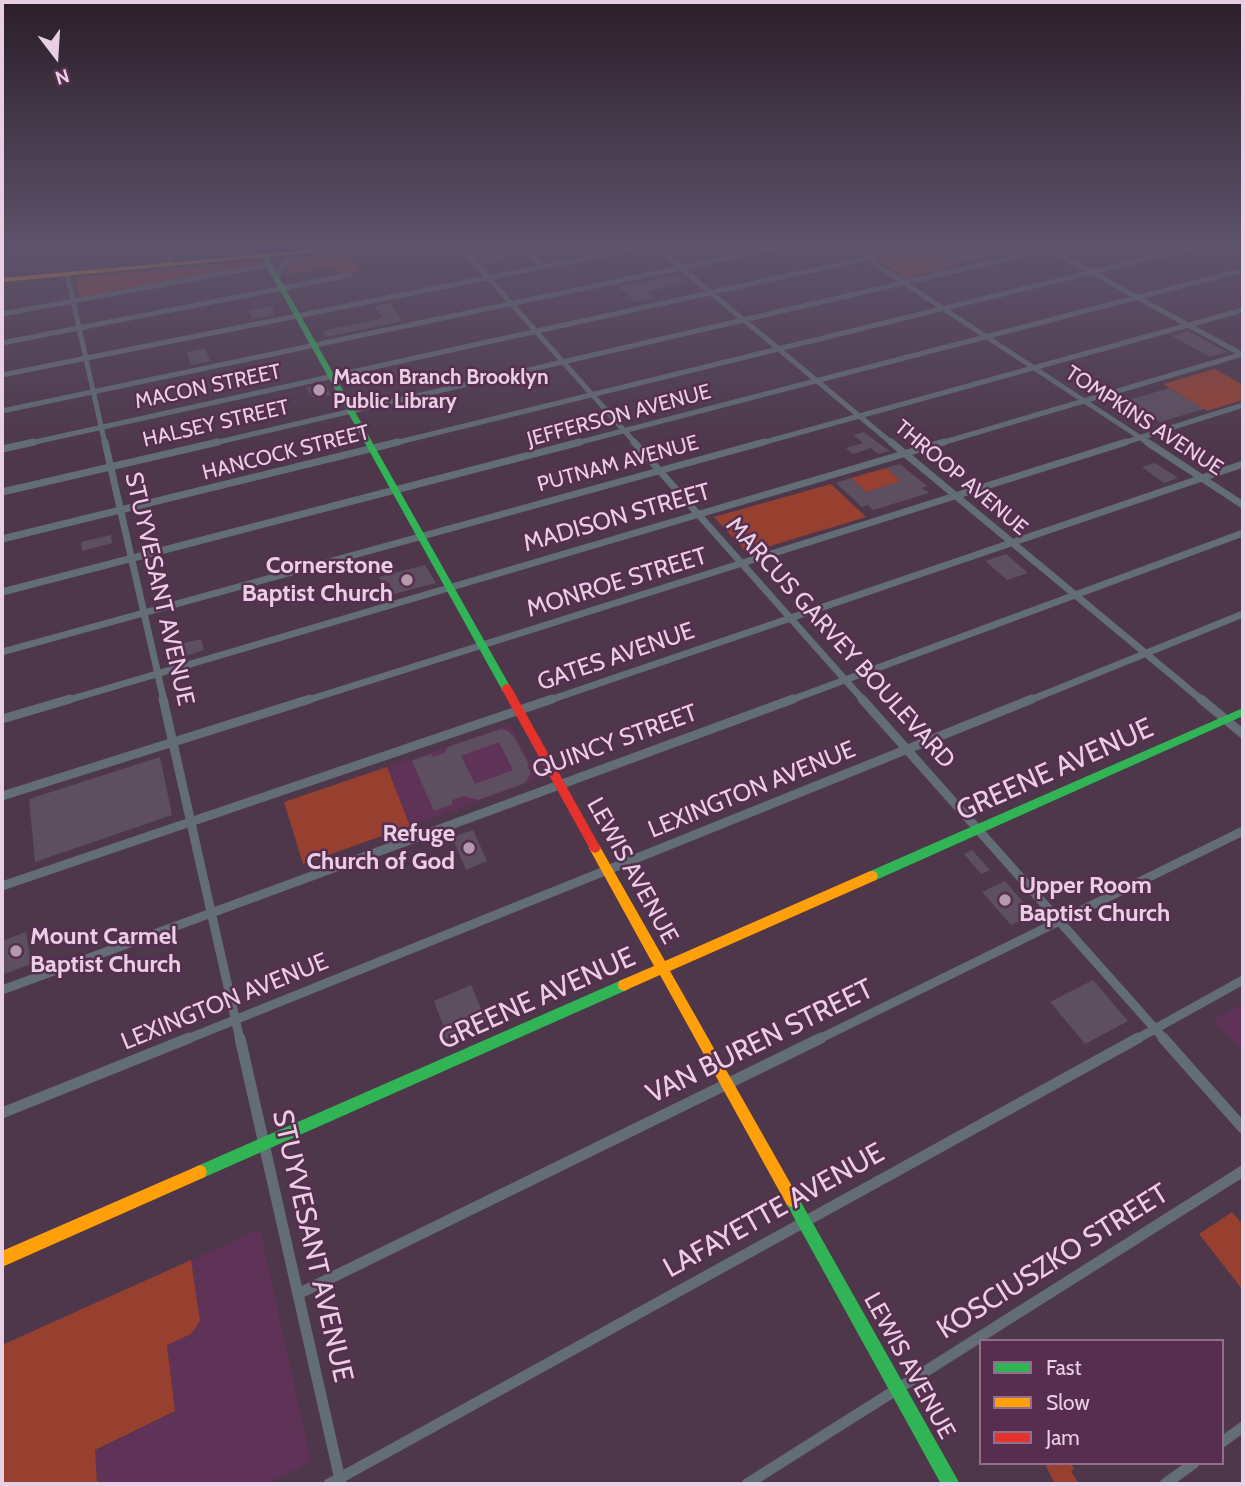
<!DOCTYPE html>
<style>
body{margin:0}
#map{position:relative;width:1245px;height:1486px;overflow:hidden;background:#4e374a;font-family:Cabin,sans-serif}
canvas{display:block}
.frame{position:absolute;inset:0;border:4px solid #e9cfe3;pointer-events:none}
.legend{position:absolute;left:979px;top:1339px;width:245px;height:126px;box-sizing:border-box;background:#572e50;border:2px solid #916e8b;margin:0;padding:9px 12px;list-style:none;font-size:21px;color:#e9cfe3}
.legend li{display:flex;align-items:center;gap:14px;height:35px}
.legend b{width:35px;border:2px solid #916e8b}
.north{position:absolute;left:21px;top:21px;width:70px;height:70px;-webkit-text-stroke:5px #572e50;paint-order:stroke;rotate:163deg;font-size:19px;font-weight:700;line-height:28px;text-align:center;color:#e9cfe3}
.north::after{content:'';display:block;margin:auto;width:24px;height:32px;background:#e9cfe3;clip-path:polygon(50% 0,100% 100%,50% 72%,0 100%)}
</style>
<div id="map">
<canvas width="1245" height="1486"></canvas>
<div class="frame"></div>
<ul class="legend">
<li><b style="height:9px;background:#30b455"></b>Fast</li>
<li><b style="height:9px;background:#ff9f0a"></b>Slow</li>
<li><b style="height:9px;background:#e5322d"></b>Jam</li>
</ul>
<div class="north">N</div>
</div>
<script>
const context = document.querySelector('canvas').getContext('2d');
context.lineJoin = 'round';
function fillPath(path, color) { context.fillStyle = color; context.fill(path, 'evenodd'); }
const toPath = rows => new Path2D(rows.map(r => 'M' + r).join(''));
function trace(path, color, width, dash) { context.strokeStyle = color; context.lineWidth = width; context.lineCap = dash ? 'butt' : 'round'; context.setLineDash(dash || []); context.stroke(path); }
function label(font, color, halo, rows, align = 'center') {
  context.font = font + ' Cabin,sans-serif'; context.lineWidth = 5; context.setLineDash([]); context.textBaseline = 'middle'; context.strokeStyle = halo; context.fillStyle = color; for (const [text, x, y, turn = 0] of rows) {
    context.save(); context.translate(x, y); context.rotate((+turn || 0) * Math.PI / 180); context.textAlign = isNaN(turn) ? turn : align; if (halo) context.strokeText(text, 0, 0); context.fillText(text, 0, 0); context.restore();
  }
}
fillPath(toPath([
 [2,248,165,248,162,262,2,277],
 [510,725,539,779,410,826,387,767],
 [1243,1003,1243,1051,1213,1020],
 [260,1229,311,1461,267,1484,97,1484,95,1451,175,1411,167,1344,191,1334,200,1321,191,1260]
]), '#5e3357');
fillPath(toPath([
 [930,248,958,265,905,278,878,260],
 [346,253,349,255,347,258,351,257,360,270,339,275,332,266,285,275,291,265,301,257],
 [260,260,262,263,80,297,75,277],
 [1215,369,1243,385,1243,400,1207,411,1163,384],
 [886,468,901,481,866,492,851,478],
 [831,484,866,517,747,553,714,517],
 [387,767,410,826,303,864,284,802],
 [1232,1212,1243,1225,1242,1289,1199,1234],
 [191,1260,200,1321,191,1334,167,1345,175,1411,95,1450,97,1484,2,1484,2,1345],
 [1071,1463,1074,1469,1071,1471,1079,1484,1055,1484,1045,1464]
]), '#984030');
fillPath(toPath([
 [935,248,972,248,987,257,959,263],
 [493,250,507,260,485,264,476,254],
 [679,275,687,282,648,292,652,298,635,302,618,286],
 [390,303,403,321,326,337,322,331,383,318,374,306],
 [273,306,274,315,253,319,249,311],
 [1188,331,1227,352,1210,357,1172,336],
 [205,348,210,361,191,365,187,352],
 [325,383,331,395,313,397,306,388],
 [1169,388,1204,409,1160,422,1126,401],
 [864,432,877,442,890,451,878,454,871,448,853,454,846,448,863,443,853,435],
 [1155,463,1169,472,1178,478,1164,483,1142,467],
 [900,464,927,486,922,488,929,493,873,510,868,505,862,507,836,483,851,478,866,492,901,481,886,468],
 [111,535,112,543,82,551,81,542],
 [1006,554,1028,573,1007,580,985,561],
 [425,565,436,583,394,594,389,582,382,584,379,577],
 [201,639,204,650,174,660,169,658,166,647],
 [501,729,508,731,514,737,529,765,527,766,531,773,525,783,478,800,464,796,452,800,453,804,434,811,412,761,431,754,433,757,444,753,448,747],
 [499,742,513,770,475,784,461,756],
 [160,757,172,815,35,862,29,799],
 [473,830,487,861,466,870,452,837],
 [972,850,990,870,981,874,964,854],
 [1005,881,1029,909,1035,914,1011,925,982,892],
 [26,932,31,964,2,975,2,941],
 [1093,980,1128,1021,1085,1044,1050,1002],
 [471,985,482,1011,487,1009,491,1019,444,1040,440,1029,444,1028,434,1001]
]), '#5e4f60');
trace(toPath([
 [462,248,636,444],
 [524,248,543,267],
 [657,248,893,444],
 [851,248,1150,444],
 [1047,248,1243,355],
 [169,265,173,248],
 [67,274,105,444],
 [277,278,283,265,305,248],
 [2,314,268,265],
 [2,343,350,275],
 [2,375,637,248],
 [2,411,775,248],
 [26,444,913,248],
 [210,444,1053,248],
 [391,444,1190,248],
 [573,444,1243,270],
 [758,444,1243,310],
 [938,444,1243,354],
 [1120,444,1243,405]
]), '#626d75', 5);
trace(toPath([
 [105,442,164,701],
 [634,442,864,701],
 [891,442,1203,701],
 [1147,442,1243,505],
 [2,449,34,442],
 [2,492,218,442],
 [2,539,398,442],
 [2,592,580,442],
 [2,652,764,442],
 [65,701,944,442],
 [305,701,1126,442],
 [547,701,1243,464],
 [788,701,1243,533],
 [1028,701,1243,614]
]), '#626d75', 7);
trace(toPath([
 [163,699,240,1040],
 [862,699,1165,1040],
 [1201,699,1243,734],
 [2,719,70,699],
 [2,796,310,699],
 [2,886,552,699],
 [2,990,793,699],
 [185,1040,1032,699],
 [817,1040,1243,831],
 [1135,1040,1243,980]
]), '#626d75', 9);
trace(toPath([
 [240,1038,341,1484],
 [1163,1038,1243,1128],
 [2,1113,189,1038],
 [298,1294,821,1038],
 [1222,1442,1243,1427],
 [329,1484,1138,1038],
 [747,1484,1243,1171],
 [1165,1484,1194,1463]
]), '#626d75', 11);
fillPath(toPath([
 [264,254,267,256,511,688,510,691,502,691,501,688,261,256,264,254],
 [1243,708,1243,716,876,880,872,881,868,880,866,876,868,872,1243,708],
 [624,979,629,981,630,985,629,989,205,1177,200,1179,195,1177,193,1172,195,1167,624,979],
 [792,1193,797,1195,960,1484,941,1484,787,1205,785,1200,787,1195,792,1193]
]), '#30b455');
fillPath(toPath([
 [333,248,357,248,2,282,2,278,333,248],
 [595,843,599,845,665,961,868,872,872,871,876,872,878,876,876,880,670,971,797,1195,799,1200,797,1205,792,1207,787,1205,660,975,624,991,619,989,618,985,619,981,654,966,589,848,591,845,595,843],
 [200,1165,205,1167,207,1172,205,1177,2,1267,2,1251,200,1165]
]), '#ff9f0a');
fillPath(toPath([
 [506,684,510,685,599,845,601,848,599,851,595,853,591,851,501,688,506,684]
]), '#e5322d');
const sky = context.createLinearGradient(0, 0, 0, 456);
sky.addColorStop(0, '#2b1e29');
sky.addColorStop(0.54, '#5d536b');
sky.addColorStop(1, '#5d536b00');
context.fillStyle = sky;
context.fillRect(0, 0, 1245, 456);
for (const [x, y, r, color] of [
 [319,390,7,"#b39aad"],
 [407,580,7,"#b39aad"],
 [469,848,7,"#b39aad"],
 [1005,900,7,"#b39aad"],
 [16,951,7,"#b39aad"]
]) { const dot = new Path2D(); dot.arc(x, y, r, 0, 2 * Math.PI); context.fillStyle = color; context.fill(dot); trace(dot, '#572e50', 2.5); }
label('bold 21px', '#e9cfe3', '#572e50', [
 ["Macon Branch Brooklyn",333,378],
 ["Public Library",333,402]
], 'left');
label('21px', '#e9cfe3', '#572e50', [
 ["MACON STREET",208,387,-12],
 ["JEFFERSON AVENUE",619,416,-15],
 ["TOMPKINS AVENUE",1144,421,33],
 ["HALSEY STREET",216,424,-13],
 ["HANCOCK STREET",286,453,-14],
 ["PUTNAM AVENUE",618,464,-15],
 ["THROOP AVENUE",961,478,40]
]);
label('24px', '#e9cfe3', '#572e50', [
 ["MADISON STREET",617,518,-16],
 ["MONROE STREET",617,583,-17],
 ["STUYVESANT AVENUE",159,589,77],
 ["MARCUS GARVEY BOULEVARD",840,643,48],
 ["GATES AVENUE",616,657,-19],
 ["QUINCY STREET",615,742,-20],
 ["LEXINGTON AVENUE",752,790,-22],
 ["LEWIS AVENUE",632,871,61],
 ["LEXINGTON AVENUE",225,1002,-22],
 ["LEWIS AVENUE",909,1366,61]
]);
label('bold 24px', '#e9cfe3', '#572e50', [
 ["Cornerstone",393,566],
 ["Baptist Church",393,594],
 ["Refuge",455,834],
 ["Church of God",455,862],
 ["Upper Room",1019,886,"left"],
 ["Baptist Church",1019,914,"left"],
 ["Mount Carmel",30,937,"left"],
 ["Baptist Church",30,965,"left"]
], 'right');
label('28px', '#e9cfe3', '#572e50', [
 ["GREENE AVENUE",1055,770,-24],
 ["GREENE AVENUE",537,999,-24],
 ["VAN BUREN STREET",760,1042,-26],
 ["LAFAYETTE AVENUE",774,1211,-29],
 ["STUYVESANT AVENUE",312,1246,77],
 ["KOSCIUSZKO STREET",1053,1262,-32]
]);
</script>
